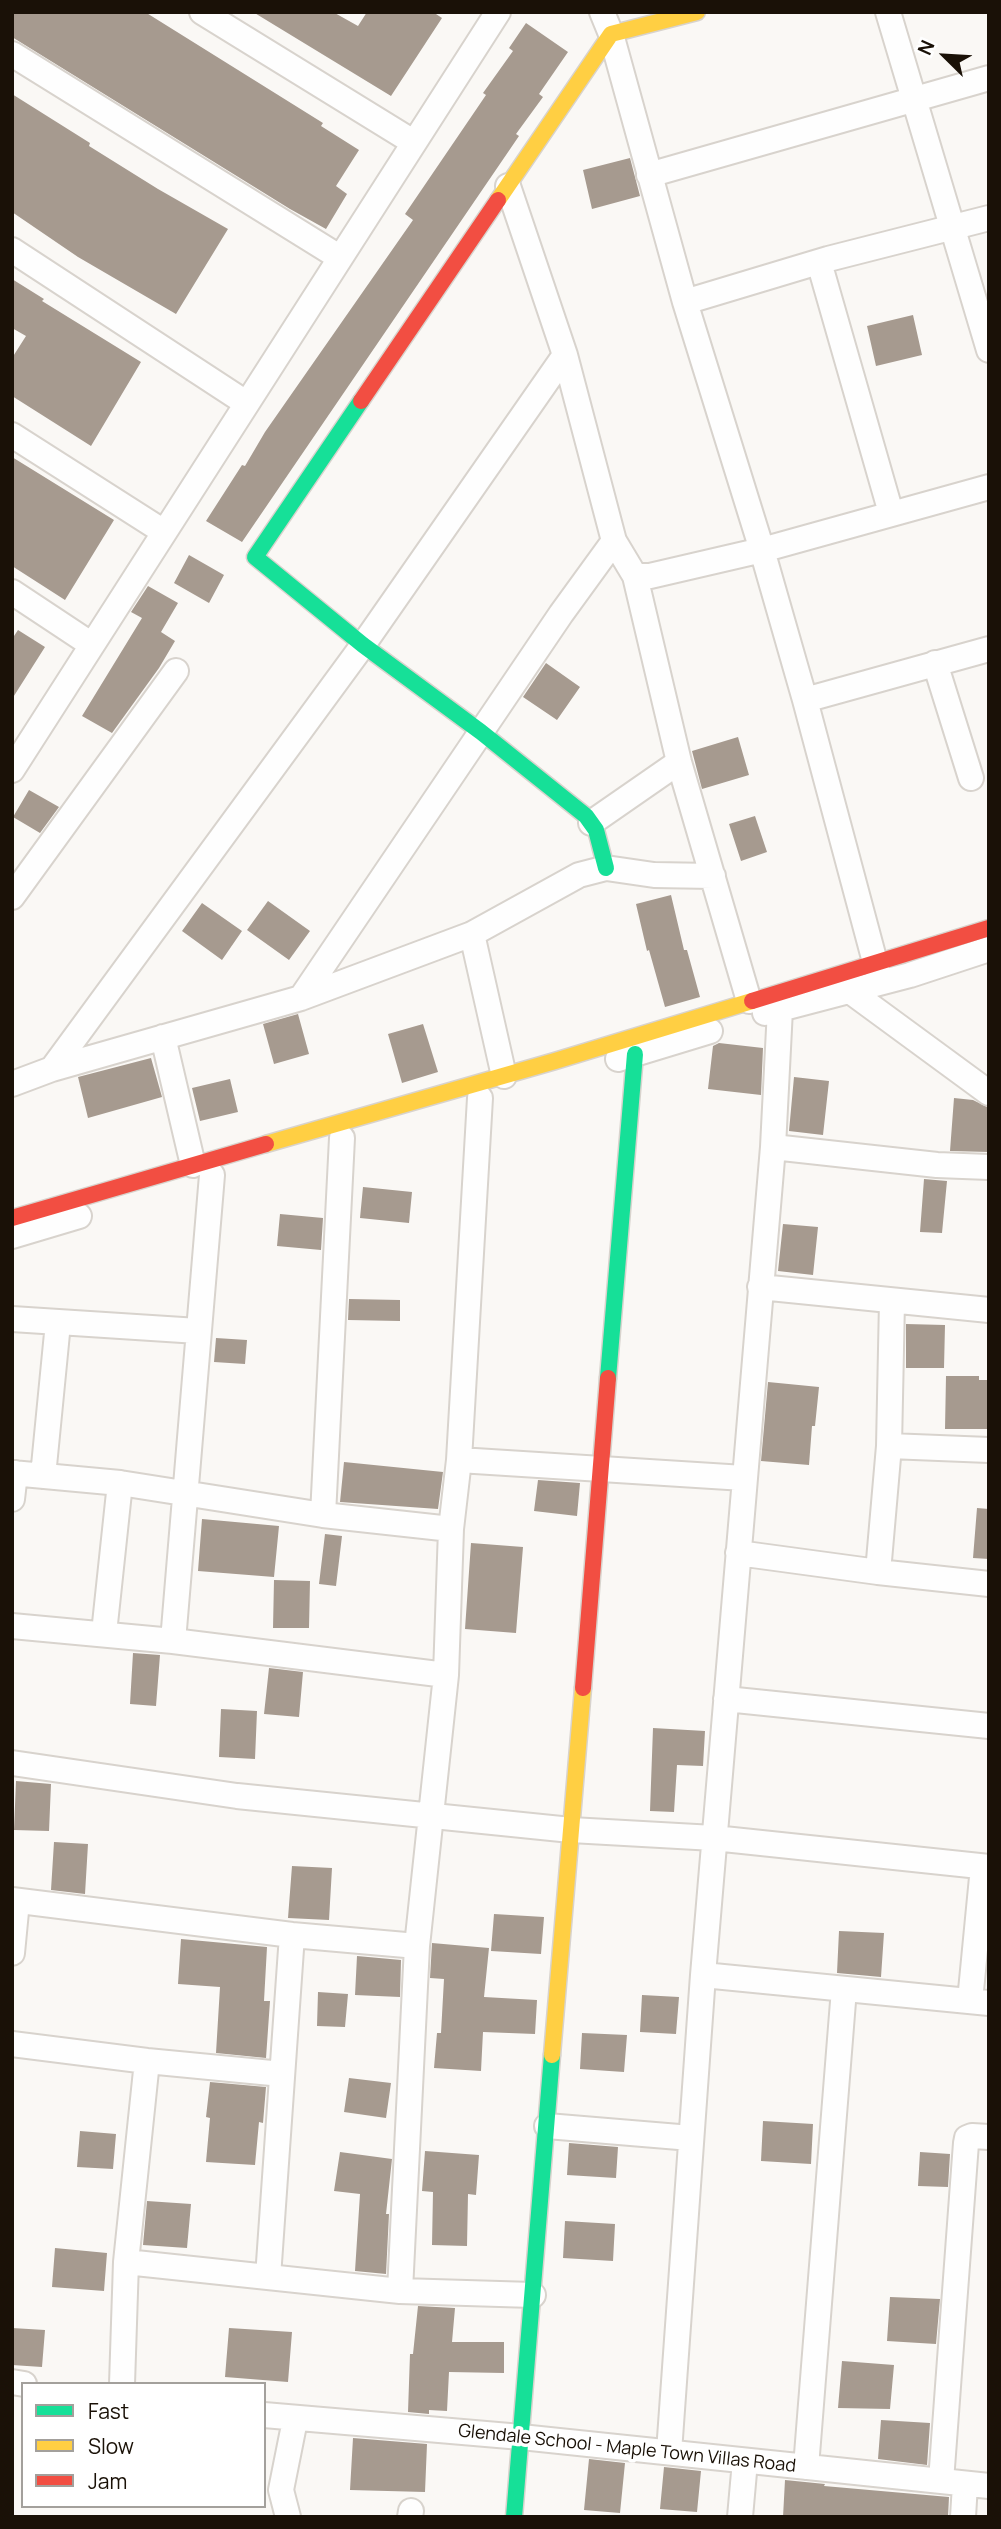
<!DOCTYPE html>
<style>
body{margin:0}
#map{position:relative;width:1001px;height:2529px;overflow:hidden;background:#faf8f5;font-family:Manrope,sans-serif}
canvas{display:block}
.frame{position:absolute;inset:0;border:14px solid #1a1107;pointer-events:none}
.legend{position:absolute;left:21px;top:2382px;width:245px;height:126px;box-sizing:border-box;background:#fff;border:2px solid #a3a09c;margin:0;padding:9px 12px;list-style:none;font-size:21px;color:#1a1107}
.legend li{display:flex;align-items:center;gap:14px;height:35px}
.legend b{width:35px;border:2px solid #a3a09c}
.north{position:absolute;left:910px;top:21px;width:70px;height:70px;-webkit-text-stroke:5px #fff;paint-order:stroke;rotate:294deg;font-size:19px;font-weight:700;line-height:28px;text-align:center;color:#1a1107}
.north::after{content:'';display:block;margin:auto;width:24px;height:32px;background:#1a1107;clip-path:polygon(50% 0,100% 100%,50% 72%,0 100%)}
</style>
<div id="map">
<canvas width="1001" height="2529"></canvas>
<div class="frame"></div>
<ul class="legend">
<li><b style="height:9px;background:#16e098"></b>Fast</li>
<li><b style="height:9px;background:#ffcf43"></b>Slow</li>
<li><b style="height:9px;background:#f24e42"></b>Jam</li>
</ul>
<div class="north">N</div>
</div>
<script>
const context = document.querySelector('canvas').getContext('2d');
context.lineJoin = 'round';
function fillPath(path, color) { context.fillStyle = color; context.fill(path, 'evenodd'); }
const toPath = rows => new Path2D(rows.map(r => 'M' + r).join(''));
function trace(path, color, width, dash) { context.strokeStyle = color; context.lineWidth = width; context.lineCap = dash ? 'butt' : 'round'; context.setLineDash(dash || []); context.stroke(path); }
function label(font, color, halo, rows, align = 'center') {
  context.font = font + ' Manrope,sans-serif'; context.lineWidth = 7; context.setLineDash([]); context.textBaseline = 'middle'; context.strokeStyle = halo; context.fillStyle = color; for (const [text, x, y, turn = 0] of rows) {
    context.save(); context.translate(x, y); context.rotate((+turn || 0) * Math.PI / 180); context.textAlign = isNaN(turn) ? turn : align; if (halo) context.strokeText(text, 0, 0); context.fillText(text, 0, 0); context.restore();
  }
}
fillPath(toPath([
 [12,12,145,12,323,123,321,126,359,150,336,186,347,194,326,229,290,209,12,37],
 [253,12,333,12,358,26,367,12,433,12,442,18,391,96],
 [526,23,568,52,539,94,543,97,516,134,519,136,242,542,206,521,242,465,245,466,265,432,413,220,405,214,486,95,483,93,513,51,509,48],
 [12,94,90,143,89,146,158,189,228,229,176,314,78,257,12,212],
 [630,158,640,196,592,209,583,170],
 [12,279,44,299,42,301,141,362,91,446,12,396,12,358,26,336,12,328],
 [913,315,922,355,876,366,867,326],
 [12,457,114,520,65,600,12,566],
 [189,555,224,575,209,603,174,583],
 [148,586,178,603,161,632,175,641,159,668,112,733,82,716,142,618,131,612],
 [18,630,45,647,12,699,12,639],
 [546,663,580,687,557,720,523,697],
 [738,737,749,775,702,789,692,751],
 [29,790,59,807,40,833,13,817],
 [755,816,767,852,741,861,729,824],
 [671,895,684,950,687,950,700,997,665,1007,649,950,647,951,636,904],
 [268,901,310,931,289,960,247,930],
 [202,903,242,931,222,960,182,931],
 [298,1014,309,1054,274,1064,263,1024],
 [423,1024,438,1072,402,1083,388,1034],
 [719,1043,763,1048,761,1095,708,1089,713,1046],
 [151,1058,162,1097,88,1118,78,1077],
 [794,1077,829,1081,823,1135,789,1131],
 [230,1079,238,1112,200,1121,192,1088],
 [954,1098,973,1100,989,1108,989,1152,950,1151],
 [924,1179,947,1181,942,1233,920,1232],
 [363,1187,412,1192,409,1223,360,1218],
 [280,1214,323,1218,321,1250,277,1246],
 [783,1224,818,1227,813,1275,778,1271],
 [349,1299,400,1300,400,1321,348,1320],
 [906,1324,945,1325,944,1368,906,1368],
 [216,1338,247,1340,245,1364,214,1362],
 [946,1376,979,1376,979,1380,989,1380,989,1429,945,1429],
 [768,1382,819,1387,815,1426,812,1426,809,1465,761,1461],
 [344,1462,443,1472,438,1509,340,1502],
 [538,1480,580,1483,577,1516,534,1511],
 [977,1508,989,1509,989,1559,973,1558],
 [202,1519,279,1526,274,1577,198,1571],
 [325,1534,342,1536,336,1586,319,1584],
 [471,1543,523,1547,516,1633,465,1629],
 [274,1580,310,1581,309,1628,273,1628],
 [133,1653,160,1655,156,1706,130,1704],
 [269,1668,303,1672,299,1717,264,1714],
 [221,1709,257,1711,255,1759,219,1757],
 [653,1728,705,1731,703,1766,677,1765,674,1812,650,1811],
 [16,1781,51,1784,49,1831,14,1830],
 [54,1842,88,1844,85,1894,51,1890],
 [292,1866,332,1868,329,1920,288,1918],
 [494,1914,544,1917,541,1954,491,1951],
 [839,1931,884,1933,881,1977,837,1973],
 [181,1939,267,1947,264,2001,270,2001,266,2058,216,2053,220,1987,178,1984],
 [432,1943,489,1948,484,1997,537,2000,535,2034,483,2032,481,2071,434,2068,437,2033,441,2033,444,1979,430,1978],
 [357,1956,401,1960,400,1997,355,1995],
 [318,1992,348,1994,345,2027,317,2026],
 [642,1995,679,1997,676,2034,640,2032],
 [582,2033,627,2035,624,2072,580,2069],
 [349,2078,391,2083,386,2118,344,2112],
 [210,2082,266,2087,263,2123,259,2122,255,2165,206,2162,210,2118,206,2117],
 [763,2121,813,2124,811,2164,761,2161],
 [80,2131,116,2134,113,2169,77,2167],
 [569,2143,618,2147,616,2178,567,2175],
 [425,2151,479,2155,476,2195,468,2194,467,2246,432,2245,433,2192,422,2191],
 [340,2152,392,2159,386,2214,389,2214,386,2274,355,2271,360,2194,334,2191],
 [920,2152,950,2154,948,2187,918,2186],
 [147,2201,191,2204,187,2248,143,2245],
 [565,2221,615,2224,613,2261,563,2258],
 [55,2248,107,2253,104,2291,52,2287],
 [890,2297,940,2299,936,2344,887,2341],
 [418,2306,455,2308,452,2342,504,2342,504,2373,449,2372,447,2411,429,2410,429,2414,408,2412,410,2354,413,2354],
 [12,2328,45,2330,42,2367,12,2365],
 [229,2328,292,2332,288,2382,225,2377],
 [842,2361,894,2365,890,2409,838,2408],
 [881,2420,930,2423,927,2465,878,2459],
 [353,2438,427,2444,425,2492,350,2490],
 [589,2459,625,2463,620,2513,584,2510],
 [664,2467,701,2471,697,2512,660,2509],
 [785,2480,825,2484,824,2486,949,2497,948,2517,783,2517]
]), '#a69a8f');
const street = toPath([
 [202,12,413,142],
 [602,12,611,34,685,302,762,550,805,700,879,977],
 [888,12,989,350],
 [12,54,339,257],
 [649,175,989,78],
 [508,186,565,355,614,541,635,576,650,576,762,550,989,487],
 [12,250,246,403],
 [819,262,891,513],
 [685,302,828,259,989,218],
 [12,435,164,532],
 [635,576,679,762,749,1001],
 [12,592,92,645],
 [935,663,971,778],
 [805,700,989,649],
 [12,770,498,12],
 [591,823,679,762],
 [12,897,176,671],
 [472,934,504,1076],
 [846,979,850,991,989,1093],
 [301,998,561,614,614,541],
 [765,1013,910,975,989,949],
 [163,1037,193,1165],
 [618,1059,710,1031],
 [52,1069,363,645,565,355],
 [12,1084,52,1069,301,998,472,934,579,875,606,868,654,875,713,876],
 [342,1138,323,1515,451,1529],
 [773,1147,937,1165,989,1167],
 [12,1236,79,1216],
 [760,1287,989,1310],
 [12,1319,198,1331],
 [889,1446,989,1450],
 [459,1460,480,1098],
 [12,1473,120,1483,323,1515],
 [43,1476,58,1323],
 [12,1499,15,1473],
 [738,1553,878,1572,989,1584],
 [878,1572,889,1446,892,1301],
 [12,1626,173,1641,446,1675],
 [104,1633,120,1483],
 [173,1641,212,1175],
 [726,1699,989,1726],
 [12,1763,237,1796,571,1830,714,1838,989,1867],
 [12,1900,292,1935,417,1946],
 [12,1953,17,1901],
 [703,1975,989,2003],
 [970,2001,983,1867],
 [12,2044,147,2061,282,2074],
 [547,2126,691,2138],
 [126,2262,400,2291,533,2295],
 [268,2277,292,1935],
 [400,2291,417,1946,446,1675,451,1529,459,1460,744,1478],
 [12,2382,24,2384],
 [122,2384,126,2262,147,2061],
 [264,2415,521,2437,989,2486],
 [669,2452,703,1975,773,1147,780,1009],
 [806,2467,844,1989],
 [941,2481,966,2143,967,2138,972,2136,989,2137],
 [288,2517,281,2490,295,2420],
 [410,2517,411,2511],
 [740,2517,745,2461],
 [963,2517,965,2484]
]);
const fast = toPath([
 [361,401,255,557,363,645,481,732,586,816,596,830,606,868],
 [608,1378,635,1054],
 [514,2517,552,2055]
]);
const slow = toPath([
 [498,200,611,34,697,12],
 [266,1144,555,1061,752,1001],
 [552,2055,583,1688]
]);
const jam = toPath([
 [361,401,498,200],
 [752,1001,989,928],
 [12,1218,266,1144],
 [583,1688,608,1378]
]);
trace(street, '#d8d3cd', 28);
trace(fast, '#d8d3cd', 19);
trace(slow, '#d8d3cd', 19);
trace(jam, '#d8d3cd', 19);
trace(street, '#fefefe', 24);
trace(fast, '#16e098', 16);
trace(slow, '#ffcf43', 16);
trace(jam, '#f24e42', 16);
label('18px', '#1a1107', '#fff', [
 ["Glendale School - Maple Town Villas Road",627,2449,6]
]);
</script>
